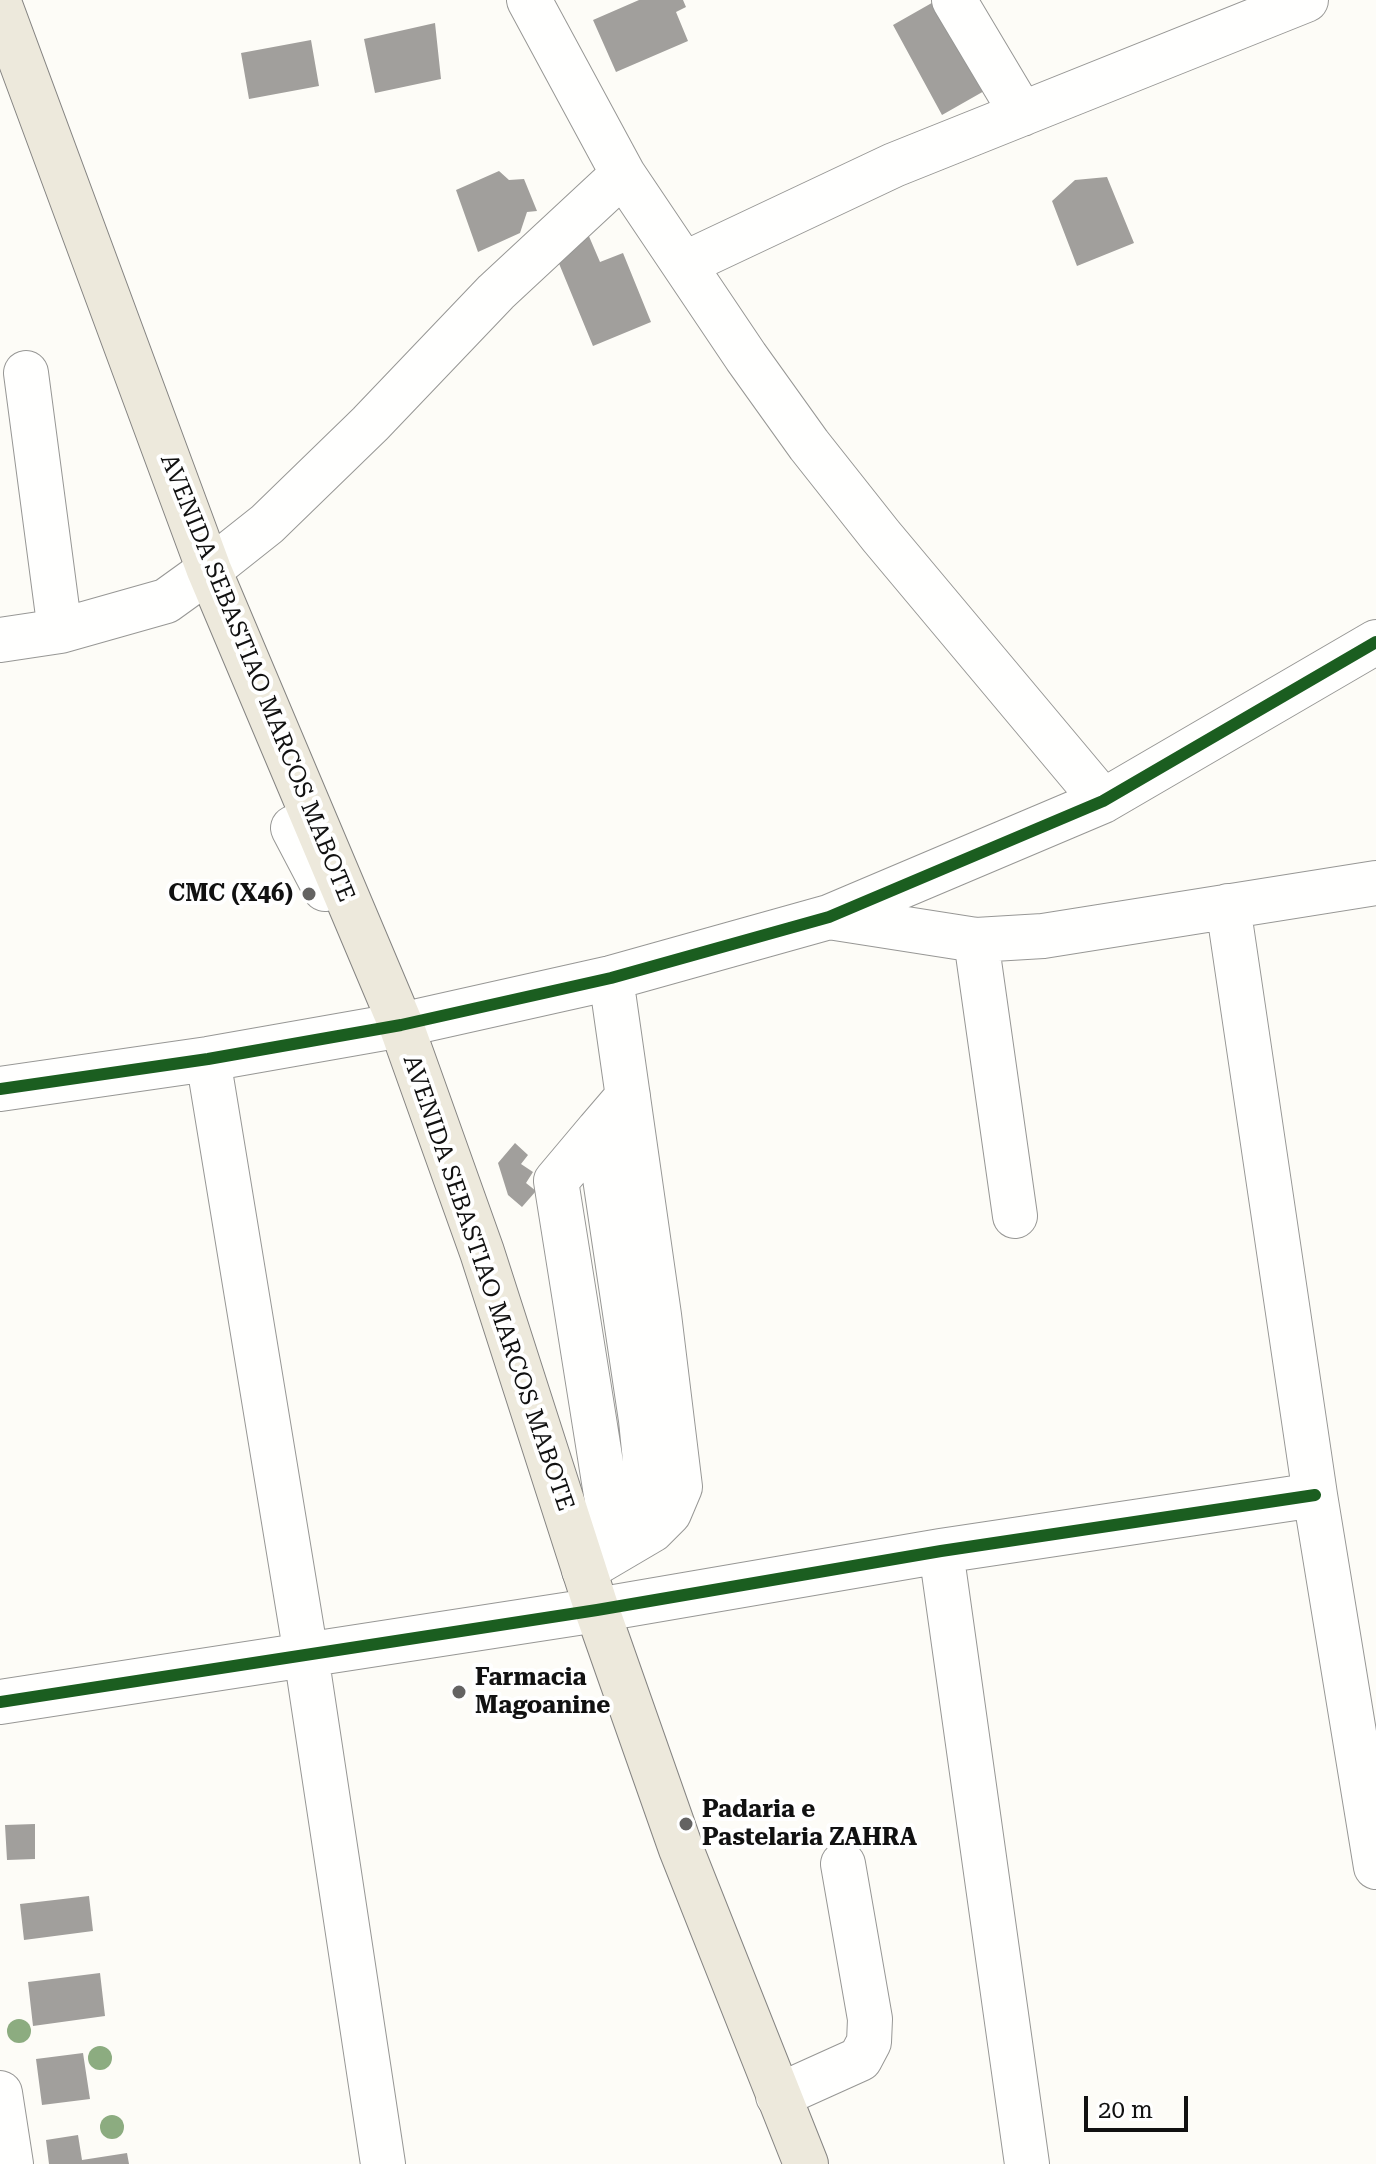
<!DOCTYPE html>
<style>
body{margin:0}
#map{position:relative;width:1376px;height:2164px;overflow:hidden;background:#fdfcf7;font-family:"Roboto Serif",serif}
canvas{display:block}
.scale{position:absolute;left:1084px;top:2096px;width:104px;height:36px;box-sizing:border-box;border:4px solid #111;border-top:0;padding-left:10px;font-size:24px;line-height:28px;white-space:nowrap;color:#111;-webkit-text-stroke:6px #fff;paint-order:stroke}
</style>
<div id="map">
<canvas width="1376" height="2164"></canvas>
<div class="scale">20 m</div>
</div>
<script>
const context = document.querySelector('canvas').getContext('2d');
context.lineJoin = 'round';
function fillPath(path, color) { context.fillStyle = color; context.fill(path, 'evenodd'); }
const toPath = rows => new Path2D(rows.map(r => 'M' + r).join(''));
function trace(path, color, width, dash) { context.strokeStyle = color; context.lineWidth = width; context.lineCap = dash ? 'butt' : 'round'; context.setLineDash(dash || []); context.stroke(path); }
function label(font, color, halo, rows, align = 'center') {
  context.font = font + ' "Roboto Serif",serif'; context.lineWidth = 8; context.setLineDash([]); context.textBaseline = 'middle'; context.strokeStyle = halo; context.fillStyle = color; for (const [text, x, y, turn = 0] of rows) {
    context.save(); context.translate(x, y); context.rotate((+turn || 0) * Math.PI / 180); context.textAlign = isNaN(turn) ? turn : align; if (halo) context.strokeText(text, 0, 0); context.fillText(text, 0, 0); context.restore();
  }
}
fillPath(toPath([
 [639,0,683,0,686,7,676,12,688,41,616,72,593,20],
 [937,0,993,86,942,115,893,25],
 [435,23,441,79,375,93,364,39],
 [311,40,319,86,249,99,241,53],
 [499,171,509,180,524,179,537,211,527,212,520,233,478,252,456,190],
 [1107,177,1134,243,1077,266,1052,201,1075,180],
 [588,234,600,262,623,253,651,322,593,346,553,249],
 [515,1143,528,1155,521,1164,533,1172,526,1183,536,1191,522,1207,508,1195,498,1163],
 [35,1824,35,1859,7,1860,5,1825],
 [89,1896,93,1931,24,1940,20,1904],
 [100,1973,105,2016,33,2026,28,1982],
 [83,2053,90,2099,42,2105,36,2059],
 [78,2135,82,2160,127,2153,129,2164,49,2164,46,2140]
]), '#a19f9c');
const minor = toPath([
 [529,0,623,174,746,357,809,445,881,536,1103,801],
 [954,0,1022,114],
 [684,264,894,165,1306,0],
 [26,373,60,631],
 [0,640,60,631,166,601,209,570,267,524,370,424,496,292,623,174],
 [312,818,293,828,325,889],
 [1228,906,1315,1495,1376,1867],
 [829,917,976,940,1043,936,1376,883],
 [976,940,1015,1216],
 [208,1059,306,1655,383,2164],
 [0,1089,208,1059,401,1025,611,978,829,917,1103,801,1376,642],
 [628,1096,598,1131,641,1420,652,1530],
 [598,1131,556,1181,615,1551],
 [941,1551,1027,2164],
 [584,1570,652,1530,669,1513,680,1487,659,1315,611,978],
 [0,1702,597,1610,941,1551,1315,1495],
 [0,2093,11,2164],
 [778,2096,860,2059,869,2042,870,2019,843,1864]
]);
const major = toPath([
 [0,5,209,570,401,1025,482,1252,597,1610,681,1849,806,2164]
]);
trace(minor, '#979795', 46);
trace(major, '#858482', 46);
trace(minor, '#fffffe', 44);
trace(major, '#ede9dc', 44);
trace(toPath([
 [0,1089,208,1059,401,1025,611,978,829,917,1103,801,1376,642],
 [0,1702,597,1610,941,1551,1315,1495]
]), '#1b5e20', 12);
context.fillStyle = '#8cac80';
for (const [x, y] of [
 [19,2031],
 [100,2058],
 [112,2127]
]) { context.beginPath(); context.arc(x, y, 12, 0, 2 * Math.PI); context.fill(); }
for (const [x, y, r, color] of [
 [309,894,8,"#646362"],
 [459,1692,8,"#646362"],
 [686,1824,8,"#646362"]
]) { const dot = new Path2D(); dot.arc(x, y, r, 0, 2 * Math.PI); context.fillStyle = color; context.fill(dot); trace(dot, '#fff', 3); }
label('24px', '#111', '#fff', [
 ["AVENIDA SEBASTIAO MARCOS MABOTE",257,678,68],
 ["AVENIDA SEBASTIAO MARCOS MABOTE",488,1283,71]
]);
label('bold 24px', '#111', '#fff', [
 ["CMC (X46)",293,894,"right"],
 ["Farmacia",475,1678],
 ["Magoanine",475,1706],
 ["Padaria e",702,1810],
 ["Pastelaria ZAHRA",702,1838]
], 'left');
</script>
